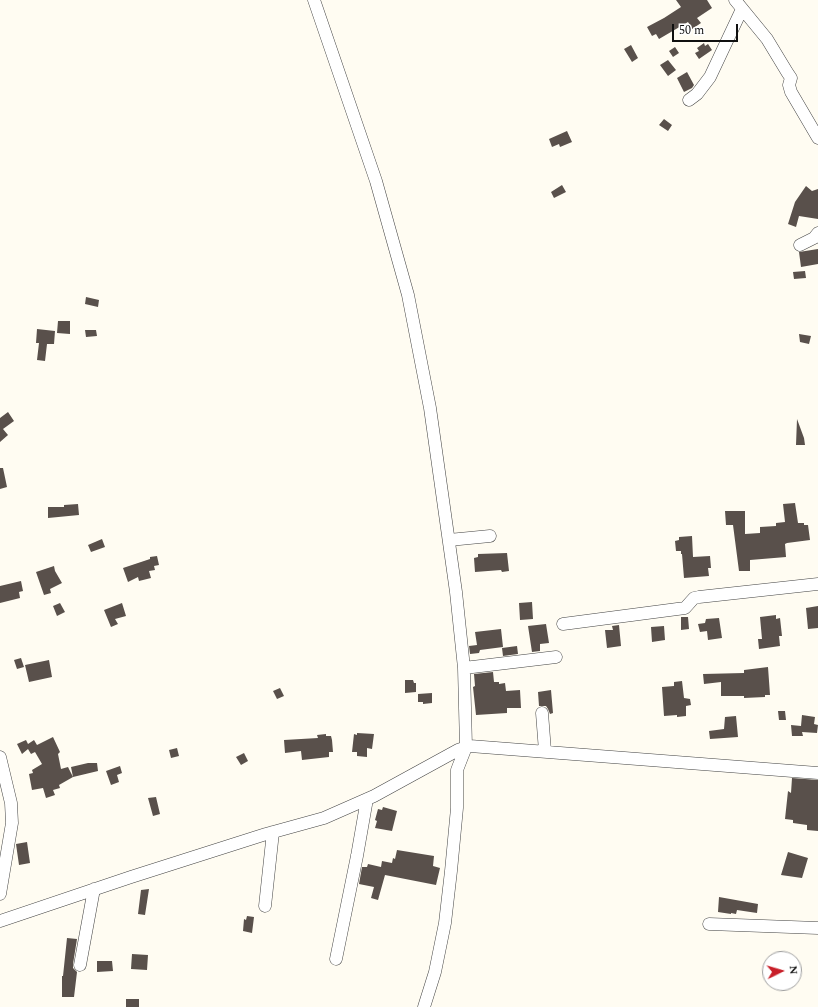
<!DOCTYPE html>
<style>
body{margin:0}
#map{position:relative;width:818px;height:1007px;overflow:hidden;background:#fffcf2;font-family:Spectral,serif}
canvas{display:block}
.north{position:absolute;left:762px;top:951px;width:40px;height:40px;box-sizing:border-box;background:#fff;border:1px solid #9f9f9f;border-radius:50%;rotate:85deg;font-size:11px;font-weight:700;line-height:16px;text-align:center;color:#101010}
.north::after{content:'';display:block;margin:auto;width:14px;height:18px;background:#c81f29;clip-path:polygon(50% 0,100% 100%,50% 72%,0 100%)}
.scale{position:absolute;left:672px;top:24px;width:66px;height:18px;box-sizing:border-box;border:2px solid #101010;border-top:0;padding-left:5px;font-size:12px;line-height:14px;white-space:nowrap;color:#101010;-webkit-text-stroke:3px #fff;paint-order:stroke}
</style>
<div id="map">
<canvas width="818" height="1007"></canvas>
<div class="north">N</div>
<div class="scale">50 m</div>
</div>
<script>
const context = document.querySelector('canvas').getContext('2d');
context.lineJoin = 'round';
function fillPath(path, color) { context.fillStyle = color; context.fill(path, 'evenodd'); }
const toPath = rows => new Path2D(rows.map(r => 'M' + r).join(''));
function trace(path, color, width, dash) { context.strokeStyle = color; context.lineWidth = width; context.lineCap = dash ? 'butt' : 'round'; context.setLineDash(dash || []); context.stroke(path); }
fillPath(toPath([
 [676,0,707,0,712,8,697,18,701,23,692,29,688,22,659,39,656,34,652,36,647,27,664,18,681,7],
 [704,43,705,46,708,44,712,50,699,59,695,53,699,51,697,48],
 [631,45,638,58,632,62,624,49],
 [675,47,679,53,673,57,669,51],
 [668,60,676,70,668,76,660,65],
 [687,72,694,85,692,88,684,92,677,78],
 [664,119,672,125,668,131,659,125],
 [567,131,572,142,560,147,559,144,552,147,549,139],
 [562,185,566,192,554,198,551,192],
 [806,186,812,191,818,189,818,219,799,216,796,227,788,224,795,202],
 [818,249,818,264,801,267,799,252],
 [805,271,806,278,794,279,793,272],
 [86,297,99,300,98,307,85,304],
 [58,321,70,321,70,334,57,333],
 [37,329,55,331,54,344,47,344,45,361,37,360,39,343,36,343],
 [85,330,96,330,97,336,86,337],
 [799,334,811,336,809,344,800,342],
 [8,412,14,421,3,429,8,435,0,442,0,418],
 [797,419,804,438,805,445,796,445],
 [0,468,3,468,7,487,0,489],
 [795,503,798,523,804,523,804,525,808,525,810,540,787,543,785,544,786,557,750,560,750,571,739,571,733,525,726,525,725,511,745,511,745,534,760,533,760,527,776,526,776,523,785,522,783,504],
 [78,504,79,515,48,518,48,507,64,507,64,505],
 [692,536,693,557,710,556,711,568,708,568,709,576,684,578,682,554,681,554,681,551,676,551,675,541,679,540,679,537],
 [102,539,105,547,91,552,88,545],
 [507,553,509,571,502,572,501,570,475,572,474,558,478,557,478,554],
 [157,556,159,565,154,566,155,570,149,571,151,578,139,581,138,577,128,582,123,568,150,559,150,557],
 [54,566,55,571,62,583,50,589,51,593,44,595,36,572],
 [21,581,23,591,19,592,20,598,0,603,0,586],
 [532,602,533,619,520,620,519,603],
 [60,603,65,612,57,616,53,606],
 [122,603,126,616,115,619,118,624,111,627,104,610],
 [818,606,818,628,808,629,806,608],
 [776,615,776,619,780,618,782,636,779,636,780,646,759,649,758,639,762,639,760,617],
 [681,617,688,617,689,629,681,630],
 [719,618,722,638,708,640,707,631,700,632,698,624,705,623,706,619],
 [546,624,549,643,540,644,540,651,532,652,528,626],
 [619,625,621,646,607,648,605,630,613,630,612,626],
 [664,626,665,640,652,642,651,627],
 [501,629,503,647,480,650,479,653,470,654,469,646,477,645,475,632],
 [517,646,518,654,503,656,502,648],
 [21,658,24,667,17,669,14,660],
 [49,660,52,677,29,682,25,665],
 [768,667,770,695,765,695,765,697,744,698,744,696,721,696,721,682,704,684,703,674,744,673,744,670],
 [493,672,494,682,499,682,499,684,505,683,506,691,520,690,521,708,507,708,507,713,476,715,473,687,475,686,474,674],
 [405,680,413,680,414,683,416,683,416,692,405,693],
 [682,681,684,698,690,699,691,705,686,706,686,716,677,717,677,715,664,716,662,687,674,686,674,682],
 [280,688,284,696,277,699,273,691],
 [551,690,553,713,550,714,548,709,546,706,539,706,538,692],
 [432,693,432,703,423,704,423,702,418,702,418,694],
 [778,711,785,711,786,720,779,720],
 [802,715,815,717,814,724,818,725,817,733,802,732,803,736,792,736,791,725,801,726],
 [736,716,738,737,710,739,709,731,724,729,725,717],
 [357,733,374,734,372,749,367,748,367,757,357,756,357,752,352,752,354,734,357,735],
 [326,734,326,736,331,736,332,740,333,752,329,752,329,757,302,760,301,751,285,753,284,740,318,738,317,735],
 [53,737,60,752,58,754,61,769,68,767,73,777,59,785,60,788,53,790,55,795,46,798,43,788,32,790,29,774,33,773,32,770,42,764,35,752,31,754,28,749,22,754,17,744,26,740,28,744,34,740,37,745],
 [177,748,179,756,171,758,169,750],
 [244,753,248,761,241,765,236,757],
 [88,763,97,763,98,771,73,777,71,767],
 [120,766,122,773,117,775,119,782,111,785,106,771],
 [792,778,818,780,818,831,807,830,807,825,793,823,793,820,785,819,788,791,791,793],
 [156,797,160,814,153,816,148,798],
 [383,807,397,811,392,831,375,828,377,821,375,820,378,809,382,810],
 [27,842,30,863,19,865,16,844],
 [397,850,434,856,433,866,440,868,436,885,385,875,378,900,371,898,374,887,359,884,362,867,367,867,368,864,381,867,382,861,392,863,393,858,395,859],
 [788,852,808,858,802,878,781,875],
 [149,889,145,915,138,914,141,890],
 [719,897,758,904,757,913,737,910,736,914,731,913,731,914,718,912],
 [247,916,254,917,252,933,243,931,244,919,246,920],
 [67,938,77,939,73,964,73,968,77,972,74,997,62,997,62,976,63,976],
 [132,954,148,955,147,970,131,969],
 [97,961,112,961,113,971,97,972],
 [126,999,139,999,139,1007,126,1007]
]), '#59504b');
const minor = toPath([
 [314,0,376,181,408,295,430,408,456,592,464,668,466,747,457,770,457,808,451,871,445,923,435,972,424,1007],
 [735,0,767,39,787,72,791,78,789,85,791,92,818,138],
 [689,100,697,94,710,77,742,9],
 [800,245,814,238,818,233],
 [449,540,490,536],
 [563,624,685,608,694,598,699,597,818,584],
 [464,668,556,657],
 [542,713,545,751],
 [0,757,11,803,12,823,0,894],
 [265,906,273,832],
 [0,921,131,877,266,834,324,818,374,796,458,750,470,746,818,773],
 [709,924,818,928],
 [336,959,357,856,367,799],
 [80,965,94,889]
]);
trace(minor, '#434343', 13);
trace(minor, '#fff', 12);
</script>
